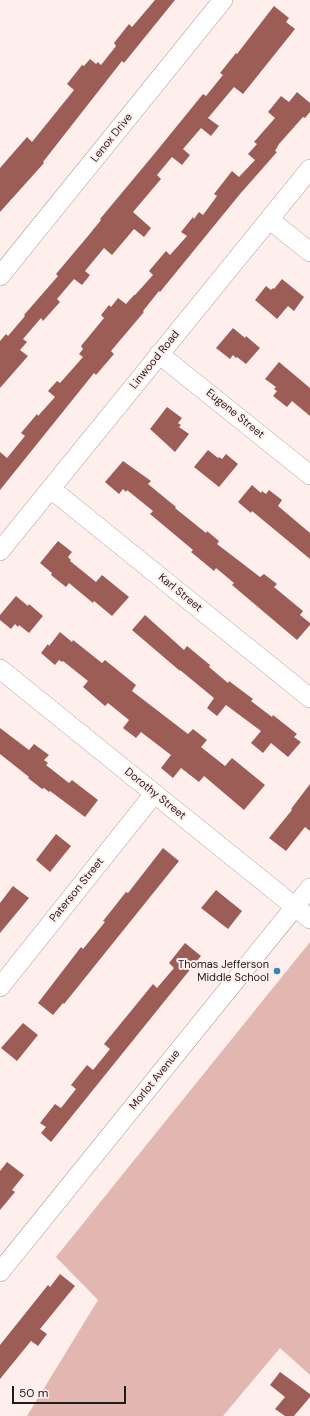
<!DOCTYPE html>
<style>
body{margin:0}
#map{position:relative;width:310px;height:1416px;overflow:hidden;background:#feefed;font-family:"DM Sans",sans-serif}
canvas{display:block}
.scale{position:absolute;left:12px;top:1386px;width:114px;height:18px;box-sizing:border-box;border:2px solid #211b1b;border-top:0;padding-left:5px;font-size:12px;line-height:14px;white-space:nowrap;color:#211b1b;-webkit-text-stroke:3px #feefed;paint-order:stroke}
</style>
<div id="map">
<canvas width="310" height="1416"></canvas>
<div class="scale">50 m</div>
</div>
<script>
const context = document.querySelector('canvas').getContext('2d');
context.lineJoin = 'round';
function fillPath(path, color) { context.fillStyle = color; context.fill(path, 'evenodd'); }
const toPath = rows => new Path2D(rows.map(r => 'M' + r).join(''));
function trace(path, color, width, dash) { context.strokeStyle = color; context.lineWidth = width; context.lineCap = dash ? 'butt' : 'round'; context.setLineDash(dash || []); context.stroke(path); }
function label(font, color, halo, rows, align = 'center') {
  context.font = font + ' "DM Sans",sans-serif'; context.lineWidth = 4; context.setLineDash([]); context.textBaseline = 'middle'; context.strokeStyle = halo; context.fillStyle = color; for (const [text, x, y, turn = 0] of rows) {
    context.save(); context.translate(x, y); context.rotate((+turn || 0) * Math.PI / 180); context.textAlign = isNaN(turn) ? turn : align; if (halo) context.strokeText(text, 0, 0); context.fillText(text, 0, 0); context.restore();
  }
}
fillPath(toPath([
 [310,942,310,1375,280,1348,223,1416,27,1416,98,1300,56,1257]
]), '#e3b7b1');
fillPath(toPath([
 [155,0,175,0,124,63,122,61,43,162,44,163,0,212,0,168,27,137,32,142,74,90,67,84,82,65,84,66,90,59,96,64,98,62,101,65,116,46,114,43,129,24,132,27],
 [274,6,289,18,286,22,295,29,243,94,234,87,208,118,219,126,211,136,201,128,183,149,190,155,182,165,172,157,157,175,161,179,133,212,151,228,144,237,134,229,112,255,104,248,85,271,90,275,82,285,74,279,57,299,60,302,43,321,41,318,23,339,27,342,20,350,28,356,0,388,0,341,6,334,8,336,25,316,24,315,58,276,56,274,88,236,101,220,100,219,155,153,203,94,206,96,223,75,220,73,236,53,237,54],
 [297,92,310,103,310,112,305,118,303,117,279,144,275,151,277,152,240,194,160,292,159,291,143,311,144,312,111,351,114,354,96,375,94,373,78,393,0,490,0,452,7,458,25,436,21,433,37,414,38,416,55,397,48,391,57,381,60,383,83,357,79,354,83,349,81,346,104,318,101,315,109,305,111,307,118,298,126,304,134,295,135,295,153,275,149,271,166,251,170,255,187,236,181,232,193,217,194,219,199,212,203,215,217,196,214,194,232,171,239,177,255,160,248,154,257,144,254,142,275,118,268,112,281,96,289,102],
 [282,279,304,297,294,311,288,306,277,319,255,300,266,286,271,290,273,288,274,289],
 [233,328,245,338,246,336,260,348,246,364,237,357,236,358,233,355,230,359,216,348],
 [279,362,310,388,310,416,292,401,287,407,273,396,277,391,274,389,276,387,265,379],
 [167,407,182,418,178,423,181,425,179,427,189,434,175,452,150,429],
 [208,450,218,458,219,457,222,459,226,454,238,464,219,487,194,467],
 [123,461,151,481,148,484,176,507,175,508,206,533,207,531,219,541,217,544,260,577,264,574,277,584,274,587,303,611,300,615,310,623,310,625,297,640,232,585,234,583,216,568,214,571,191,552,193,550,150,514,153,511,127,490,126,492,123,489,119,494,105,482],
 [252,485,261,493,262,491,266,494,269,490,282,500,278,506,310,533,310,559,252,511,251,513,238,502],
 [58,541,72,552,68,557,71,560,70,561,96,582,102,575,129,597,112,616,94,601,93,603,69,583,66,587,51,575,52,573,40,563],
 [16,596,28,606,29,604,43,616,29,633,19,625,18,627,15,624,11,629,0,620,0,615],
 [145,615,184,650,187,646,210,665,209,667,228,683,229,681,253,699,251,701,272,717,273,715,297,734,294,737,301,742,288,757,271,743,263,753,251,743,261,731,226,705,217,716,207,708,214,698,180,670,180,671,132,630],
 [60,632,72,642,73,640,102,663,105,660,136,685,132,691,188,734,193,729,207,740,201,747,225,766,232,758,265,785,244,810,204,776,199,782,181,768,173,778,161,768,171,755,141,732,136,738,123,728,129,720,108,703,105,706,83,687,88,681,63,661,62,662,59,660,55,665,41,653,48,644,49,646],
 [0,728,29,750,34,744,49,755,44,760,48,763,46,765,69,783,72,780,98,800,85,817,50,791,49,792,44,788,42,789,28,778,29,777,0,754],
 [310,784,310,831,305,827,286,851,269,838,292,810,291,809],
 [56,834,71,846,50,872,36,860],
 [163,848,179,861,64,1004,63,1003,53,1015,38,1003,81,947,83,949,105,922,103,921,126,892,128,893],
 [13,886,29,898,0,933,0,903],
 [216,890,242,911,228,929,201,908],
 [185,943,201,956,51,1142,41,1133,46,1127,40,1123,55,1104,61,1108,76,1089,71,1085,87,1065,93,1070,110,1049,104,1044,153,984,157,988,174,968,169,963],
 [23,1023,38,1035,17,1061,1,1048],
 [7,1162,24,1175,12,1190,15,1192,0,1210,0,1171],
 [60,1274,75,1286,40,1329,47,1334,38,1346,31,1341,0,1379,0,1345,48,1285,50,1287],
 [280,1372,310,1394,310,1397,294,1416,285,1416,275,1409,285,1397,270,1385]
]), '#9c5d56');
const minor = toPath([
 [270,220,310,252],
 [0,276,223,0],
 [159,354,310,475],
 [51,489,310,698],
 [0,551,310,169],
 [0,669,310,919],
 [0,987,154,794],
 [0,1272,310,888]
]);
trace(minor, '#a89a98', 20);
trace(minor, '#fff', 19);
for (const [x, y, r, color] of [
 [277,971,4,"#3288b7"]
]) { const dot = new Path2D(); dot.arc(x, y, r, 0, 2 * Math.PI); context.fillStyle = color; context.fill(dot); trace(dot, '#feefed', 1.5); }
label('11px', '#211b1b', '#feefed', [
 ["Lenox Drive",112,138,-51],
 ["Linwood Road",155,360,-51],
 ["Eugene Street",235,414,39],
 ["Karl Street",180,593,39],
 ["Dorothy Street",155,794,39],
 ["Paterson Street",77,890,-51],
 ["Morlot Avenue",155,1080,-51]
]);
label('11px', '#211b1b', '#feefed', [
 ["Thomas Jefferson",269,965],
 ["Middle School",269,978]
], 'right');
</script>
